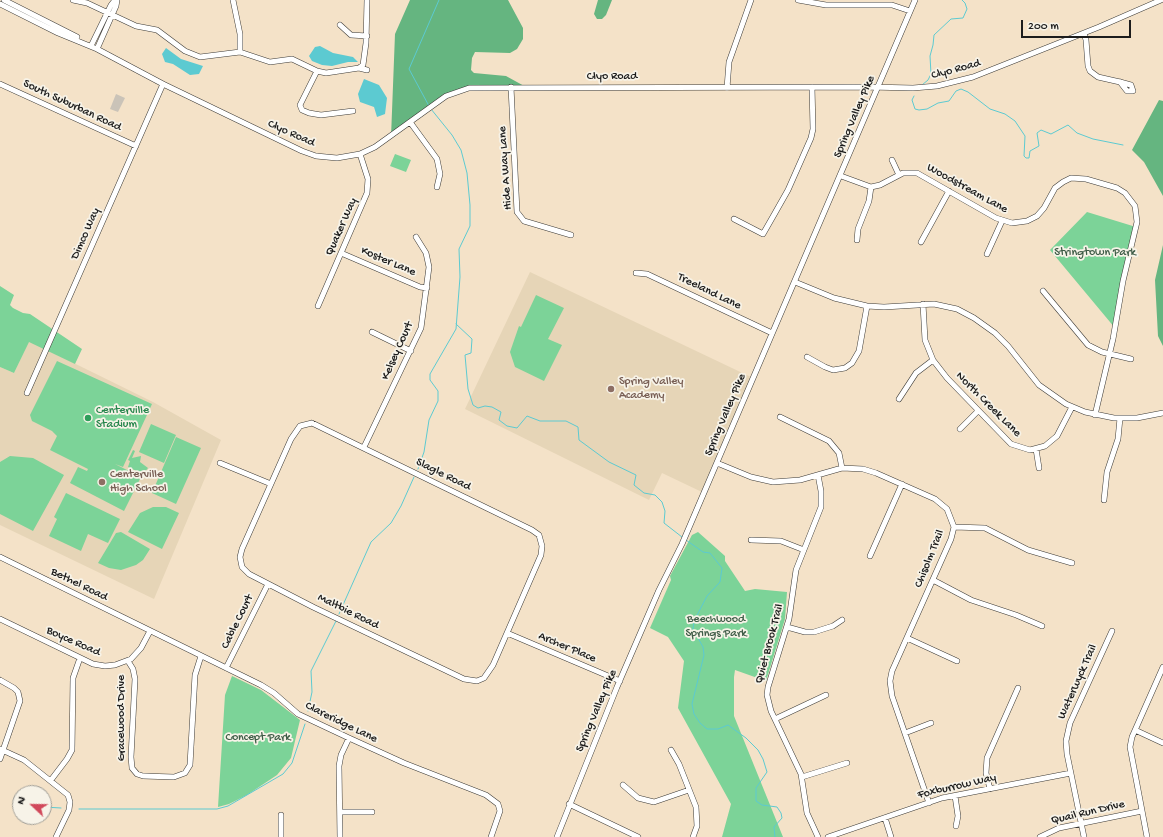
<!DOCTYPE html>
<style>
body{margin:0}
#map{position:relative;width:1163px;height:837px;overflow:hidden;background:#f4e2c8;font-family:"Gochi Hand",sans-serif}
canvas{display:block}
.north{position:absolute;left:12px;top:785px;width:40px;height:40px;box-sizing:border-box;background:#f7f3e8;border:1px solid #9f9d96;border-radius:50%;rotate:292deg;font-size:11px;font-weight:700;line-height:16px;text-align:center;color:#1c1c1c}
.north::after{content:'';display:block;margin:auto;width:14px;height:18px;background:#d1495b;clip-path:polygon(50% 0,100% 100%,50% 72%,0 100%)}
.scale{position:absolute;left:1021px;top:20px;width:110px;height:18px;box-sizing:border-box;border:2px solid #1c1c1c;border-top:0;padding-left:5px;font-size:12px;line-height:14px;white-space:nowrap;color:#1c1c1c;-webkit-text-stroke:3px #f7f3e8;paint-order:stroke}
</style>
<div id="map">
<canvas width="1163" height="837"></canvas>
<div class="north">N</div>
<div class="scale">200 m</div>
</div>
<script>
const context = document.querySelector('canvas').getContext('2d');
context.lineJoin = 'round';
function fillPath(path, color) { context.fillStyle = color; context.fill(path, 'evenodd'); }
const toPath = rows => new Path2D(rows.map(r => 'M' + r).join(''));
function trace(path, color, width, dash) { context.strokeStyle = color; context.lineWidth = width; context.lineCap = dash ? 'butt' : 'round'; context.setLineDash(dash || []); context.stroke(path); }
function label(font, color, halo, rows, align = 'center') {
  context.font = font + ' "Gochi Hand",sans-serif'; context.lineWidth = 3.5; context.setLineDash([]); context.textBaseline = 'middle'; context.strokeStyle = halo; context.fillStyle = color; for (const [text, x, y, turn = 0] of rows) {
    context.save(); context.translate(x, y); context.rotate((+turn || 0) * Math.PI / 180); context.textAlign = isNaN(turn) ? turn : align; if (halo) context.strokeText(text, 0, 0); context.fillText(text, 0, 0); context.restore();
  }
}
fillPath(toPath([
 [530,272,753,378,704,493,662,473,649,500,465,409],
 [29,341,153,402,221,440,154,599,0,525,0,367,14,373]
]), '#e6d5b7');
fillPath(toPath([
 [116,94,125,98,118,112,110,109]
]), '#cac3b8');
fillPath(toPath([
 [395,154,411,160,406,172,390,166],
 [1087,212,1136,227,1115,328,1050,250],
 [0,286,14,295,10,305,13,308,23,313,30,314,82,349,75,364,29,342,14,373,0,367],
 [536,295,564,308,548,339,562,345,544,381,515,367,510,352,519,326,521,327],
 [57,361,152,404,123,467,115,464,141,477,124,511,70,483,78,467,96,475,87,471,88,469,50,450,57,436,52,431,32,421,30,415],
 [151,424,176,435,164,463,139,452],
 [176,437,201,448,176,504,152,493],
 [133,450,135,451,132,458,141,456,140,462,148,468,143,474,128,467,130,461,128,460],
 [10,456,33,458,64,475,33,531,0,514,0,462],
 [66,493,120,519,108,543,88,534,81,551,49,536,57,519,54,517],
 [153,507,166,507,179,513,162,549,128,532,140,513],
 [121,532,150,549,143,560,136,565,121,570,109,568,98,563,116,533],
 [698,532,725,556,725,561,745,591,755,589,787,592,785,619,766,681,735,670,734,677,734,716,783,837,722,837,731,804,678,708,684,661,668,637,650,628,671,580,670,576,692,535],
 [232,676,261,690,300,720,291,758,277,775,247,795,229,804,218,807,225,695]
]), '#7cd398');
fillPath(toPath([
 [410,0,508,0,523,28,523,39,517,49,510,53,475,52,472,58,471,70,474,73,506,76,526,87,487,86,453,92,391,137,395,34],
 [598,0,612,0,606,15,602,19,597,19,594,14],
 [1159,100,1163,101,1163,196,1144,162,1132,150],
 [1163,245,1163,346,1158,336,1155,280]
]), '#65b580');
fillPath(toPath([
 [320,46,333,53,353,57,358,62,348,62,332,66,322,65,312,61,309,56,315,47],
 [166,48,181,59,203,66,199,74,190,75,173,64,165,62,162,54],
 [364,79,379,85,387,98,385,114,377,117,374,107,360,102,358,94]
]), '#5ccad1');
trace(toPath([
 [922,85,928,80,931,74,930,56,933,45,934,35,951,19,963,18,967,9,965,3,962,0],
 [914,96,912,100,915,109,919,110,927,109,938,103,949,101,956,91,961,89,968,92,990,109,1005,114,1015,121,1025,136,1024,156,1026,158,1029,158,1030,151,1039,146,1037,133,1041,130,1051,134,1068,125,1077,133,1093,139,1123,145],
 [429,106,409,69,439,0],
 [456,324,472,339,471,353,465,355,468,389,473,405,478,408,485,406,492,407,501,412,499,420,507,426,517,428,527,416,540,421,566,421,578,427,579,440,609,462,636,475,634,485,644,493,655,495,662,502,665,511,664,523,682,537],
 [418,469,424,452,429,420,438,401,438,391,430,380,430,374,456,329,460,277,459,249,470,226,470,205,467,173,461,150,452,135,431,109],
 [686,540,703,552,710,553,722,568,720,582,707,596,694,621,693,629,703,647,704,655,692,704,694,714,700,723,707,729,718,729,728,725,746,738,758,750,763,759,767,772,756,788,756,801,762,805,777,807,781,813,782,818,774,827,775,837],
 [339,614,371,542,391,523,401,506,414,477],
 [308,711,312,692,311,671,336,621],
 [44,807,61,808],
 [79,809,217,809,228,806,283,774,292,763,305,724]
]), '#5ccad1', 1);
const minor = toPath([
 [4,0,77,37],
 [73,0,87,3,136,26,157,30,185,51,200,57,240,52,270,62,292,59,317,71,326,73,359,68,367,70],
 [233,0,240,34,240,52],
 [798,0,826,5,892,5,910,11],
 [0,4,58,33,97,49,163,84,302,151,316,156,337,158,360,154,375,147,446,96,469,88,869,87,913,88,937,86,973,77,1099,27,1161,0],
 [340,25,351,35,367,36],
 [1084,33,1086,40,1088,66,1090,71,1098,77,1120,82],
 [91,46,111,5,115,0],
 [97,49,116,6,117,0],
 [359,68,363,65,366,43,367,0],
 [317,71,300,105,302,110,309,113,321,115,353,111],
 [1120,82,1131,85,1133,91,1127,91,1120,82],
 [0,84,136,146],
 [511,87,517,212,524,221,571,235],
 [727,88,729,62,751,0],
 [410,122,437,159,440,174,437,187],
 [892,160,899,175],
 [841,176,871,187,880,185,903,173,917,173,996,218,1012,223,1027,221,1037,216,1044,208,1055,188,1063,182,1071,178,1086,179,1117,188,1125,193,1135,206,1137,222,1123,281,1113,339,1095,415],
 [734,219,763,234,775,213,788,190,811,138,813,129,812,87],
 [857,240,858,229,869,201,871,187],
 [921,242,949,191],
 [341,253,420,287,427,288],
 [987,254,1002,221],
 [636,273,647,274,772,333],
 [795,282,834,298,867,306,884,307,934,304,957,309,974,318,995,333,1008,346,1039,385,1066,404,1085,412,1114,418,1137,418,1163,413],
 [1043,291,1088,345,1102,352,1131,359],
 [923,304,925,340,933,360,947,378,1011,444,1030,450,1045,446,1057,436,1072,407],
 [318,306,367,193,368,179,360,154],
 [372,332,411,351],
 [807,357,825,367,833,370,845,368,852,363,859,351,867,306],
 [27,393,163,84],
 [899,399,916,373,933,360],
 [780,417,829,441,839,453,842,468],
 [312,423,532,530,539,535,542,546,541,555,493,665,484,678,477,681,464,679,313,607,249,574,242,567,240,557,242,549,291,439,300,426,312,423],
 [960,429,978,411],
 [364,447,421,328,429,267,426,253,416,237],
 [1036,449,1039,468],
 [220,463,271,484],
 [717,463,751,477,773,482,800,480,842,468,863,469,876,473,935,499,947,509,954,527,951,539,892,671,890,681,892,696,929,803],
 [1104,500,1107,472,1118,439,1120,418],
 [954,527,985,528,1028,550,1072,563],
 [751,540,781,541,804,550],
 [870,556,902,484],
 [0,557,261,685,274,693,298,714,349,738,404,763,486,795,498,804,500,811,491,837],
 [933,580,971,600,1016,615,1042,626],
 [0,619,93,664,105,666,115,665,131,659,141,648,150,631],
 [787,627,805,632,814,632,833,626,842,620],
 [507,633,620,681],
 [907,638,957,661],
 [128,661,133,669,135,679,131,757,132,768,137,774,143,776,174,777,185,773,190,765,195,675,201,656],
 [226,668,268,584],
 [0,680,14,688,18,692,20,701,0,759],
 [775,719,826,695],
 [1135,730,1163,743],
 [905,733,931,723],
 [0,749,24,760,68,795,70,802,69,810,56,837],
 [671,750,679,764,696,807,697,826,693,837],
 [802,777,847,763],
 [51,780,67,759,72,750,73,678,80,658],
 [623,785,638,798,654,802,689,790],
 [990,789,986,773,987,758,1018,688],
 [955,796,958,816,956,826],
 [569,804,638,837],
 [340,812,372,812],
 [885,818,891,837],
 [281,837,281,815],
 [340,837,339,766,341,755,349,738],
 [557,837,617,687,659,590,682,544,915,0],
 [818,837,807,813,801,774,771,711,767,695,768,687,789,619,796,570,821,507,821,491,818,475],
 [828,837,942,798,1071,773],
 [1040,837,1059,828,1142,811],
 [1084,837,1067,754,1066,741,1070,723,1112,631],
 [1147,837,1130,747,1132,737,1163,667]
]);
trace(minor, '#3c3a36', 6);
trace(minor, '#fff', 5);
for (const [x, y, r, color] of [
 [611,389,4,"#8d6e63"],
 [88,418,4,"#2e9e5b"],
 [102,482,4,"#8d6e63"]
]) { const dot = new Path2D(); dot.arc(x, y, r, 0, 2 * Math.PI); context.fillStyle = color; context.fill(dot); trace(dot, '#f7f3e8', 1.5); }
label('12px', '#1c1c1c', '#f7f3e8', [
 ["Clyo Road",956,70,-15],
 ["Clyo Road",612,77],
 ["South Suburban Road",72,106,25],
 ["Spring Valley Pike",855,117,-67],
 ["Clyo Road",291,134,24],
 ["Hide A Way Lane",506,168,-94],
 ["Woodstream Lane",967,189,29],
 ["Quaker Way",342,227,-66],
 ["Dimco Way",86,234,-66],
 ["Koster Lane",388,262,23],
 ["Treeland Lane",709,292,26],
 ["Kelsey Court",398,351,-66],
 ["North Creek Lane",988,405,45],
 ["Spring Valley Pike",726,415,-67],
 ["Slagle Road",443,475,26],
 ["Chisolm Trail",930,559,-68],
 ["Bethel Road",79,585,26],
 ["Maltbie Road",348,612,26],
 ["Cable Court",238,622,-64],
 ["Boyce Road",73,642,24],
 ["Quiet Brook Trail",770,644,-75],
 ["Archer Place",567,648,23],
 ["Waterwyck Trail",1078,682,-66],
 ["Spring Valley Pike",597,711,-67],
 ["Gracewood Drive",122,718,-90],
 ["Clareridge Lane",341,723,26],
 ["Foxburrow Way",957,787,-13],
 ["Quail Run Drive",1088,813,-13]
]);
label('12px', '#3e5c47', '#f7f3e8', [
 ["Stringtown Park",1095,253],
 ["Beechwood",716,620],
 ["Springs Park",716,634],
 ["Concept Park",258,738]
]);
label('12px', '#785e54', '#f7f3e8', [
 ["Spring Valley",619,382],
 ["Academy",619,396],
 ["Centerville",110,475],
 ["High School",110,489]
], 'left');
label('12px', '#27864d', '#f7f3e8', [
 ["Centerville",96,411],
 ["Stadium",96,425]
], 'left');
</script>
